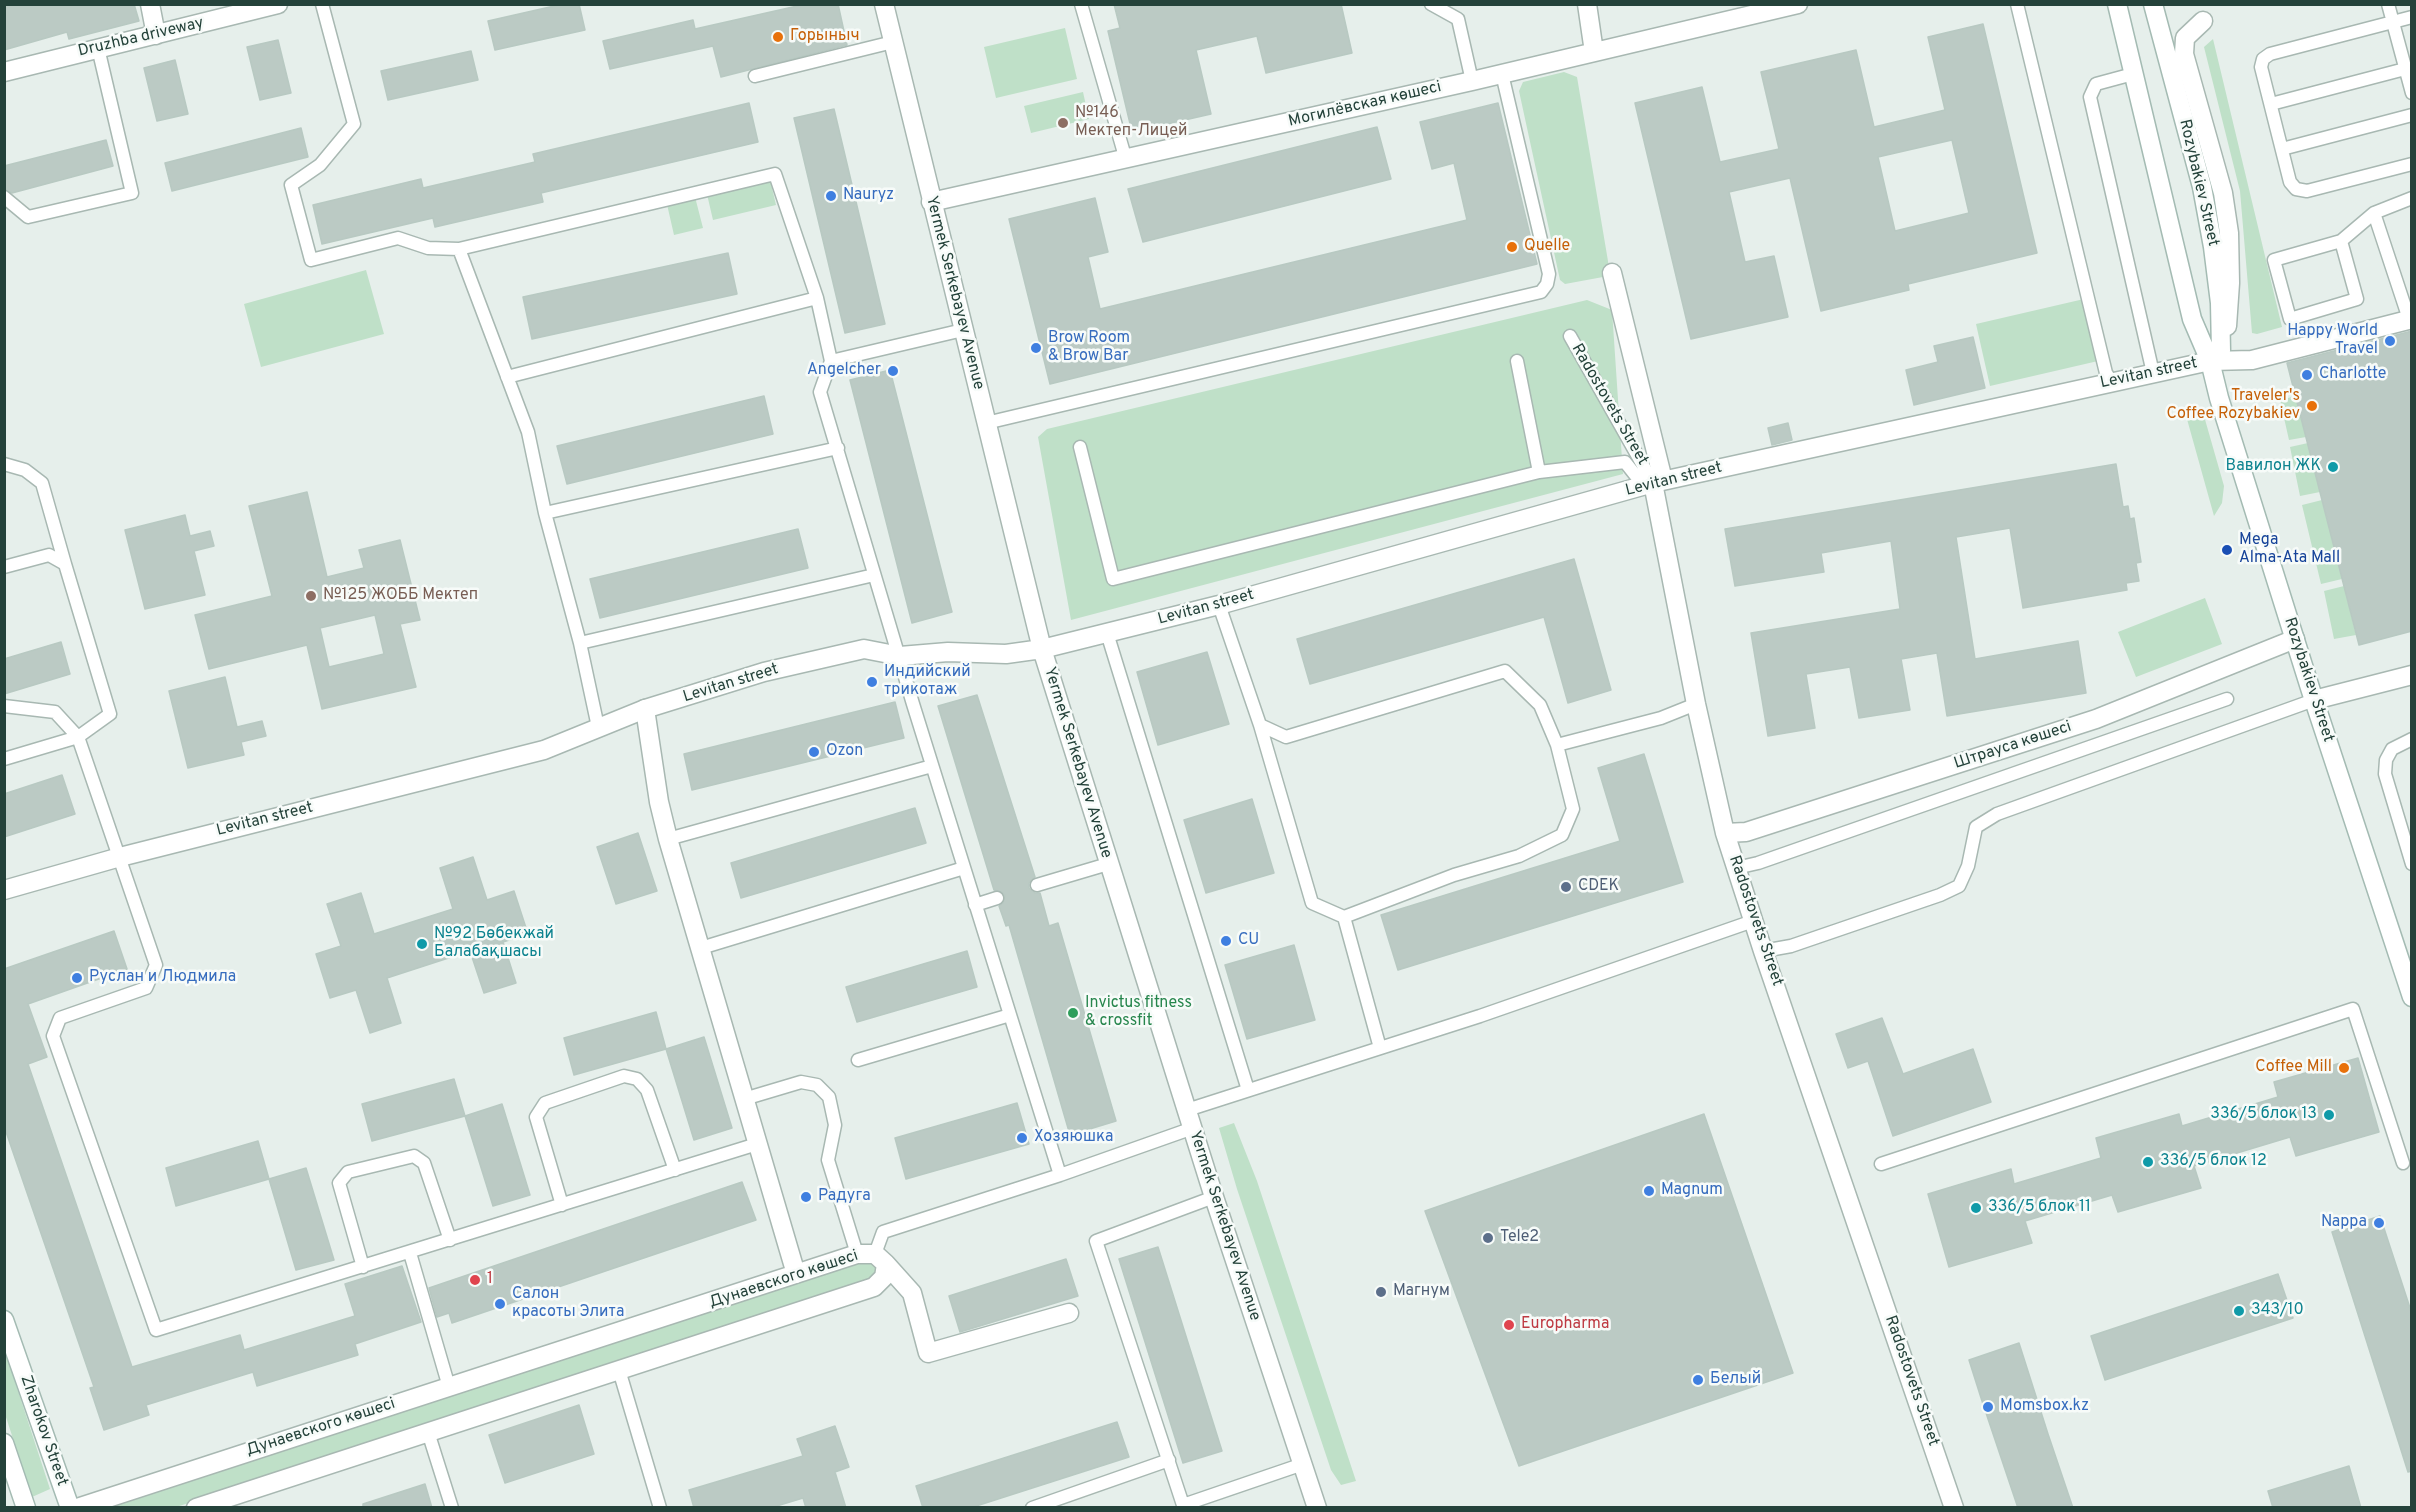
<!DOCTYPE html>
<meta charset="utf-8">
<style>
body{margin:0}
#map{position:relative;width:2416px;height:1512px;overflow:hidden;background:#e6efeb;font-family:Overpass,sans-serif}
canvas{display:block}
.frame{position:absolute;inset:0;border:6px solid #24423a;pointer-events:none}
</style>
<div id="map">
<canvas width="2416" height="1512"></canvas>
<div class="frame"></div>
</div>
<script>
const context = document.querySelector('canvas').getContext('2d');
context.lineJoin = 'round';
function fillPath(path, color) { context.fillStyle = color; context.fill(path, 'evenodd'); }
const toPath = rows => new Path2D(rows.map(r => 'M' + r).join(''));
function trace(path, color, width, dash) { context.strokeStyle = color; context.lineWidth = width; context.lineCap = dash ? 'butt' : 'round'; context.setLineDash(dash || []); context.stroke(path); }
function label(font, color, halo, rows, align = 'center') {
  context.font = font + ' Overpass,sans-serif'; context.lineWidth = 5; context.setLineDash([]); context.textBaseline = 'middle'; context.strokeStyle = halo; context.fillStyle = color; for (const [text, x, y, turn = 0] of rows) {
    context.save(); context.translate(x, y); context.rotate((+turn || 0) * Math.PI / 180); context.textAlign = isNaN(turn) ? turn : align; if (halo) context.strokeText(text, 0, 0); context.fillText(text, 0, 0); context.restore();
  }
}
fillPath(toPath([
 [1065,28,1077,79,996,98,984,47],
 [2213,39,2282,327,2257,334,2252,333,2240,191,2204,47],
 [1564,72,1577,77,1609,267,1603,277,1565,284,1560,280,1519,91,1523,82],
 [1083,92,1089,119,1031,133,1024,106],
 [769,175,776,205,713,220,706,190],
 [694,193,703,228,674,235,666,200],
 [366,270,384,334,261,367,244,304],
 [2084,299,2098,361,1990,386,1976,324],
 [1587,300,1612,310,1623,474,1071,620,1038,437,1047,429],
 [2296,396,2306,437,2289,440,2280,400],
 [2202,409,2224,486,2222,503,2214,516,2185,412],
 [2308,443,2320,492,2300,496,2290,447],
 [2322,500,2342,579,2321,584,2302,505],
 [2344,586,2356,635,2334,639,2324,591],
 [2205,598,2222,644,2136,677,2118,632],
 [1234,1123,1257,1181,1356,1481,1341,1485,1331,1470,1237,1189,1219,1128],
 [857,1254,886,1264,874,1287,176,1507,102,1508],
 [5,1351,50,1489,32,1497,5,1414]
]), '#bfe0c8');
const building = toPath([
 [4,4,134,4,139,21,69,39,67,32,4,50,4,4],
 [563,4,579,4,585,30,495,50,488,21,563,4],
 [806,4,838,4,847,45,721,77,713,46,610,69,603,41,693,20,695,29,806,4],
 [1114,4,1341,4,1352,53,1266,73,1257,36,1196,50,1211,114,1132,132,1108,31,1120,28,1114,4],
 [1983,24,2037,253,1908,284,1909,290,1821,311,1790,178,1729,192,1745,262,1774,256,1788,317,1691,339,1635,103,1702,87,1720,162,1779,149,1761,72,1856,50,1874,127,1945,110,1928,37,1983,24],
 [1952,140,1969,213,1895,231,1878,157,1952,140],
 [278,40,291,93,260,100,247,47,278,40],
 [471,51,478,80,388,100,381,71,471,51],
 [175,60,188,114,157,121,144,68,175,60],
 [749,103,758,142,541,193,543,202,435,227,433,218,322,244,313,205,421,179,423,188,535,162,533,154,749,103],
 [1498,103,1537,264,1050,384,1009,219,1095,198,1108,252,1088,257,1100,309,1467,220,1454,163,1432,169,1420,122,1498,103],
 [834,109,885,324,845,333,794,118,834,109],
 [1377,127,1391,179,1143,242,1128,189,1377,127],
 [301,128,308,157,172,191,165,163,301,128],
 [106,140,113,166,12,193,4,189,4,166,106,140],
 [728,253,737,294,532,339,523,297,728,253],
 [2412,331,2412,631,2359,645,2287,363,2412,331],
 [1973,337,1985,388,1914,405,1906,370,1938,362,1934,346,1973,337],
 [890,370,952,612,912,623,850,380,890,370],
 [764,396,773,434,567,484,557,446,764,396],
 [1788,423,1792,440,1772,445,1768,428,1788,423],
 [2116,464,2123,507,2128,506,2130,519,2134,518,2141,562,2136,563,2139,581,2126,583,2127,590,2023,608,2010,528,1956,537,1975,659,2078,641,2086,693,1947,716,1937,653,1901,659,1910,710,1859,718,1850,667,1806,674,1815,728,1768,736,1751,633,1900,609,1891,541,1821,553,1824,572,1735,586,1725,529,2116,464],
 [307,492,327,577,364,568,359,550,400,540,420,620,400,624,416,687,322,709,307,645,209,669,195,615,272,596,249,506,307,492],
 [375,615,384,654,329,667,320,628,375,615],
 [185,515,190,536,210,531,214,546,194,551,205,595,145,609,125,530,185,515],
 [798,529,808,568,600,618,590,579,798,529],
 [1574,559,1611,690,1568,703,1544,617,1310,684,1297,639,1574,559],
 [61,642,70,674,4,694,4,659,61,642],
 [1207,652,1229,724,1158,745,1137,672,1207,652],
 [225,677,237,727,262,721,266,736,241,742,244,755,188,768,169,691,225,677],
 [977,695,1035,877,1029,883,1029,888,1035,893,1040,893,1049,926,1058,923,1116,1121,1070,1135,1009,925,1006,926,999,906,1003,903,1005,896,1002,892,994,890,938,706,977,695],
 [895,702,904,738,692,790,684,754,895,702],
 [1644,754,1683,882,1398,970,1381,915,1620,841,1598,768,1644,754],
 [62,775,75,814,4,837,4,794,62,775],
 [1252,799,1274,873,1206,893,1184,820,1252,799],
 [915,808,926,843,741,898,731,863,915,808],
 [638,833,657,891,616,904,597,847,638,833],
 [473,857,487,900,514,891,528,934,503,942,516,983,484,993,470,951,387,978,401,1023,370,1033,356,990,330,998,316,954,341,946,327,904,361,893,374,934,453,909,440,868,473,857],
 [114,931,127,969,28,1004,47,1057,28,1064,132,1367,240,1335,244,1350,355,1316,345,1284,402,1266,421,1322,355,1344,358,1355,257,1386,253,1372,146,1405,149,1415,104,1430,90,1388,94,1387,4,1126,4,969,114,931],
 [1294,945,1315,1020,1247,1039,1225,965,1294,945],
 [967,951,977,987,857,1022,846,987,967,951],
 [656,1012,666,1049,574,1075,564,1038,656,1012],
 [1882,1018,1903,1074,1973,1049,1991,1102,1893,1136,1868,1061,1848,1068,1836,1034,1882,1018],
 [704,1037,732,1128,694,1140,666,1049,704,1037],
 [2358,1058,2379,1132,2296,1156,2290,1137,2194,1166,2201,1188,2118,1212,2112,1195,2025,1221,2032,1243,1949,1267,1928,1194,2011,1169,2014,1184,2101,1158,2096,1138,2179,1114,2182,1126,2278,1097,2274,1082,2358,1058],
 [454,1079,465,1116,372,1141,362,1104,454,1079],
 [1017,1103,1029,1144,906,1179,895,1138,1017,1103],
 [502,1104,530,1195,493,1206,465,1116,502,1104],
 [1704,1114,1793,1373,1519,1466,1425,1211,1704,1114],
 [258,1141,269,1179,176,1206,166,1168,258,1141],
 [306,1168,334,1260,296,1270,269,1179,306,1168],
 [742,1182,756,1220,452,1323,449,1313,437,1317,429,1288,742,1182],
 [2380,1216,2412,1314,2412,1471,2408,1472,2332,1232,2380,1216],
 [1158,1247,1222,1451,1183,1463,1119,1259,1158,1247],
 [1066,1259,1078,1296,960,1332,949,1296,1066,1259],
 [2278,1274,2293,1318,2105,1380,2091,1336,2278,1274],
 [2019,1343,2048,1434,2073,1508,2018,1508,1982,1401,1969,1360,2019,1343],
 [579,1405,594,1454,505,1483,489,1435,579,1405],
 [1117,1422,1129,1457,970,1508,923,1508,916,1486,1117,1422],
 [835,1426,849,1467,835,1472,846,1508,806,1508,803,1498,770,1508,694,1508,689,1490,803,1456,797,1439,835,1426],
 [2349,1466,2361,1508,2273,1508,2268,1491,2349,1466],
 [425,1484,432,1508,363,1508,363,1504,425,1484]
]);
fillPath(building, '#bbcac4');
trace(building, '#b8c9c2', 1.5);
const service = toPath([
 [322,4,354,124,320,165,291,185,311,260,398,238,428,248,459,249],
 [1081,4,1126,160],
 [1431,4,1458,19,1472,81],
 [2017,4,2106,373,2112,382],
 [2388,4,2412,93],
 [2412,17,2270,54,2263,59,2261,67,2290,182,2296,189,2307,191,2412,164],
 [2133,74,2096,84,2090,97,2153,373],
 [755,76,893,42],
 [2271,104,2405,69],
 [2282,149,2412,115],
 [4,197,28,217,132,193,98,48],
 [2374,213,2409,319],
 [2341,241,2357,299,2290,319,2274,260,2341,241,2374,213,2412,198],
 [1570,336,1653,483],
 [831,361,963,330],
 [1517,361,1539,472,1625,462,1644,486],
 [507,377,817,298],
 [986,423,1541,292,1547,284,1549,274,1502,74],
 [1080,447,1113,579,1539,472],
 [4,464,25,470,42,483,65,564],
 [545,513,838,448],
 [4,567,49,555,65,564,110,714,78,737,4,759],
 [1219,605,1260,725,1312,903,1344,917,1454,875,1519,856,1562,835,1573,809,1557,745,1661,718,1696,704],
 [1107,633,1248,1090],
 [580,643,874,575],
 [4,706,55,712,78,737,156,965,146,988,60,1018,53,1036,156,1330,757,1144],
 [1260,725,1286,737,1505,671,1540,705,1557,745],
 [598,727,580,643,545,513,528,432,459,249,775,174,817,298,831,361,820,392,913,704,1060,1175],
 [2412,739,2392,749,2386,760,2385,774,2412,864],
 [668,839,932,766],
 [1736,868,1758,863,2227,699],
 [1037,885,1108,864],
 [975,905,997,898],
 [1344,917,1380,1048],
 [701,948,964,868],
 [1763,951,1791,946,1940,895,1959,886,1968,866,1976,827,1997,814,2314,700],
 [858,1060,1010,1015],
 [744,1099,801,1082,817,1085,829,1097,835,1125,828,1160,857,1254],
 [1187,1110,1480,1016,1753,921],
 [1881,1164,2353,1009,2403,1163],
 [562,1205,536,1117,545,1103,624,1076,637,1079,647,1090,675,1170],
 [410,1253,449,1387],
 [875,1254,883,1232,1060,1175,1193,1128],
 [363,1267,339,1183,348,1172,414,1156,424,1163,450,1240],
 [619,1370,660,1508],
 [428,1432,452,1508],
 [1183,1505,1303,1464],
 [1032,1508,1169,1460],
 [1184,1508,1096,1241,1214,1197]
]);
const pedestrian = toPath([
 [1612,273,1662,476]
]);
const minor = toPath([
 [150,4,156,35],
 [1587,4,1594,52],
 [2203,21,2185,38,2184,54,2223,193,2229,233,2230,283,2227,326],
 [4,72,278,4],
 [931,202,1472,81,1798,4],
 [2210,361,2252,360,2412,319],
 [1653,483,1696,704,1725,833,1763,951,1954,1508],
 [645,709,659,802,668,839,796,1274],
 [1725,833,1746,832,2096,719,2295,639],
 [886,1264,912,1293,928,1353,1069,1313],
 [77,1508,857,1254,875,1254,886,1264,884,1277,874,1287,196,1508]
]);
const tertiary = toPath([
 [884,4,1042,649,1214,1197,1317,1508],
 [2314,700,2412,675],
 [4,890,120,857,544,750,645,709,764,672,864,649,900,656,948,652,1006,654,1042,649,1219,605,1653,483,2210,361]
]);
const secondary = toPath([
 [2117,4,2192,319,2210,361,2219,398,2311,691,2412,997],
 [2153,4,2202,187,2213,247,2220,303,2221,351,2210,361],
 [4,1320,70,1508],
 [4,1443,26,1508]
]);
trace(service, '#a8b8b2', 15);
trace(pedestrian, '#a8b8b2', 21);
trace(minor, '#a8b8b2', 21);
trace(tertiary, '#a8b8b2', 21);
trace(secondary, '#a4bbb3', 21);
trace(service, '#fff', 12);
trace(pedestrian, '#fff', 18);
trace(minor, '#fff', 18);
trace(tertiary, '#fff', 18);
trace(secondary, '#fff', 18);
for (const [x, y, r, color] of [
 [778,37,6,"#e8710a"],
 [1063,123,6,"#8d6e63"],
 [831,196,6,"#3f7fe0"],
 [1512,247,6,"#e8710a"],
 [2390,341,6,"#3f7fe0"],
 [1036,348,6,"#3f7fe0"],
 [893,371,6,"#3f7fe0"],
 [2307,375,6,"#3f7fe0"],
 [2312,406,6,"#e8710a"],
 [2333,467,6,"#0f9aa8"],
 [2227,550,6,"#1a4fb4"],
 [311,596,6,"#8d6e63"],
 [872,682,6,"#3f7fe0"],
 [814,752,6,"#3f7fe0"],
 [1566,887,6,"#5c6f8a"],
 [1226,941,6,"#3f7fe0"],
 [422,944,6,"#0f9aa8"],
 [77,978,6,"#3f7fe0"],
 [1073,1013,6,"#2e9e5b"],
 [2344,1068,6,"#e8710a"],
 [2329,1115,6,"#0f9aa8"],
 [1022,1138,6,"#3f7fe0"],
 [2148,1162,6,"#0f9aa8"],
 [1649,1191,6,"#3f7fe0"],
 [806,1197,6,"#3f7fe0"],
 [1976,1208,6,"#0f9aa8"],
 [2379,1223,6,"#3f7fe0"],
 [1488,1238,6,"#5c6f8a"],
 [475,1280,6,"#e0444e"],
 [1381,1292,6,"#5c6f8a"],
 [500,1304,6,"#3f7fe0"],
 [2239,1311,6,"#0f9aa8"],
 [1509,1325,6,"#e0444e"],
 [1698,1380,6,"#3f7fe0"],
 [1988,1407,6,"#3f7fe0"]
]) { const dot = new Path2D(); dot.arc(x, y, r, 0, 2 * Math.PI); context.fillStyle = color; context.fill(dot); trace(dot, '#f7fbf9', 2); }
label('16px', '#c56008', '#f7fbf9', [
 ["Горыныч",790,37],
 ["Quelle",1524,247],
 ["Traveler's",2300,397,"right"],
 ["Coffee Rozybakiev",2300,415,"right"],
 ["Coffee Mill",2332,1068,"right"]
], 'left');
label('16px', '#24423a', '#f7fbf9', [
 ["Druzhba driveway",141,38,-13],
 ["Могилёвская көшесі",1365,105,-13],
 ["Rozybakiev Street",2198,183,77],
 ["Yermek Serkebayev Avenue",954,293,76],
 ["Levitan street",2149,374,-12],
 ["Radostovets Street",1609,405,60],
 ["Levitan street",1674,480,-14],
 ["Levitan street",1206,608,-15],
 ["Rozybakiev Street",2308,680,72],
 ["Levitan street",731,684,-17],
 ["Штрауса көшесі",2013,746,-18],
 ["Yermek Serkebayev Avenue",1077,763,73],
 ["Levitan street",265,820,-14],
 ["Radostovets Street",1755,921,71],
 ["Yermek Serkebayev Avenue",1224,1226,72],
 ["Дунаевского көшесі",784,1280,-18],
 ["Radostovets Street",1911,1381,71],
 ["Дунаевского көшесі",321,1428,-18],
 ["Zharokov Street",43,1431,71]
]);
label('16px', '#785e54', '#f7fbf9', [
 ["№146",1075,114],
 ["Мектеп-Лицей",1075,132],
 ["№125 ЖОББ Мектеп",323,596]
], 'left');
label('16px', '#366cbe', '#f7fbf9', [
 ["Nauryz",843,196],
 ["Happy World",2378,332,"right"],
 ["Travel",2378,350,"right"],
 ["Brow Room",1048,339],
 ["& Brow Bar",1048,357],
 ["Angelcher",881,371,"right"],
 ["Charlotte",2319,375],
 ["Индийский",884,673],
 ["трикотаж",884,691],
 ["Ozon",826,752],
 ["CU",1238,941],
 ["Руслан и Людмила",89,978],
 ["Хозяюшка",1034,1138],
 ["Magnum",1661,1191],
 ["Радуга",818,1197],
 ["Nappa",2367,1223,"right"],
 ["Салон",512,1295],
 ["красоты Элита",512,1313],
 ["Белый",1710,1380],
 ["Momsbox.kz",2000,1407]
], 'left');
label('16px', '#0d838f', '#f7fbf9', [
 ["Вавилон ЖК",2321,467,"right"],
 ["№92 Бөбекжай",434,935],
 ["Балабақшасы",434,953],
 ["336/5 блок 13",2317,1115,"right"],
 ["336/5 блок 12",2160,1162],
 ["336/5 блок 11",1988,1208],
 ["343/10",2251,1311]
], 'left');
label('16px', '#164399', '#f7fbf9', [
 ["Mega",2239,541],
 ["Alma-Ata Mall",2239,559]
], 'left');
label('16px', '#4e5e75', '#f7fbf9', [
 ["CDEK",1578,887],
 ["Tele2",1500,1238],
 ["Магнум",1393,1292]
], 'left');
label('16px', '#27864d', '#f7fbf9', [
 ["Invictus fitness",1085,1004],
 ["& crossfit",1085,1022]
], 'left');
label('16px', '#be3a42', '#f7fbf9', [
 ["1",487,1280],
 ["Europharma",1521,1325]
], 'left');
</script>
